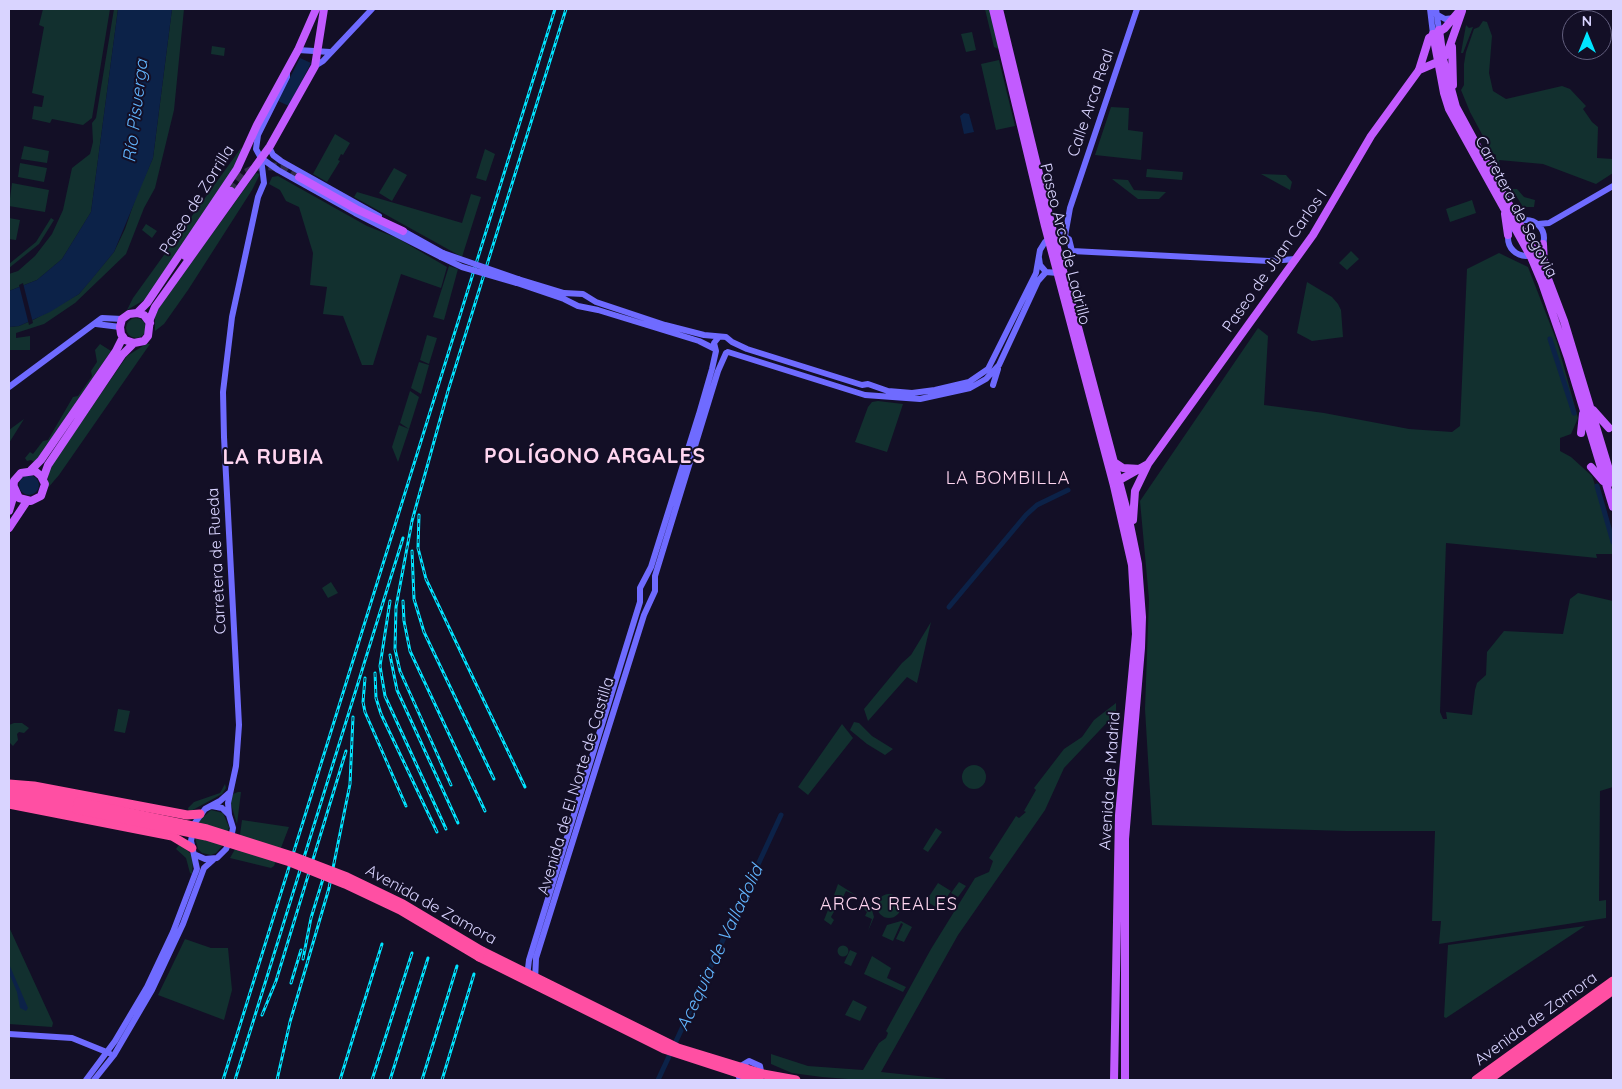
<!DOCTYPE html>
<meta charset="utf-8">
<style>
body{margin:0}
#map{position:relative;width:1622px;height:1089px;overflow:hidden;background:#130f26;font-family:Quicksand,sans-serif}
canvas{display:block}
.frame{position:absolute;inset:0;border:10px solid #d9d4ff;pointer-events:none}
.north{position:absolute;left:1562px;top:10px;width:50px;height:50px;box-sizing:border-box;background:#130f26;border:1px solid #625e7d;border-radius:50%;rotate:0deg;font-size:14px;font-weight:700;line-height:20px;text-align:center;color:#d9d4ff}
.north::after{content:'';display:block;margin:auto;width:18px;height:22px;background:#00e5ff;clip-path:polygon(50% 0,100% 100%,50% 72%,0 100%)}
</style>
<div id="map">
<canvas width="1622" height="1089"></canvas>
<div class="frame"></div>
<div class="north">N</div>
</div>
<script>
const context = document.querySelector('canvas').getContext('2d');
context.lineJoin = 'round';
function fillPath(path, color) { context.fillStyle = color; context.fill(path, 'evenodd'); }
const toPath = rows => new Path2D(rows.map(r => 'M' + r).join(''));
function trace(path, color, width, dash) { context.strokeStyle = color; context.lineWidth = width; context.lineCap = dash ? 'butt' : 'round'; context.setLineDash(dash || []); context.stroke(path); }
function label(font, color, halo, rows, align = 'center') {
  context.font = font + ' Quicksand,sans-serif'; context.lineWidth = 4; context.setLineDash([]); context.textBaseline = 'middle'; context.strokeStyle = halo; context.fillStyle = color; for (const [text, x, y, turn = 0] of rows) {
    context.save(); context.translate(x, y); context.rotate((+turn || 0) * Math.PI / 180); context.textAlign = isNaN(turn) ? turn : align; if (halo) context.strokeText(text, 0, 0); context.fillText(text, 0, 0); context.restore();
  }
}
fillPath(toPath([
 [43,9,110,9,92,118,83,125,52,119,50,123,32,119,34,106,42,107,44,96,32,93,44,27,39,25],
 [114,9,118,9,91,212,62,259,37,280,9,291,9,274,18,271,35,256,52,234,63,210,72,168,90,154,93,142,92,123,96,118],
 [172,9,184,9,174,110,155,188,144,208,126,254,75,303,44,324,16,333,16,338,30,336,30,350,10,350,9,327,19,326,35,319,79,294,114,252,125,229,137,194,153,158],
 [985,9,990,9,999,49,994,47],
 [1483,21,1487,22,1492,36,1489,73,1493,91,1506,99,1562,86,1570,89,1586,106,1583,109,1592,122,1598,127,1597,158,1613,159,1613,173,1596,184,1543,164,1499,160,1501,172,1495,160,1496,155,1492,153,1470,112,1461,90,1464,85,1464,64,1466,52,1474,29,1479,27],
 [1466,25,1469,28,1473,27,1463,53,1461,53],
 [972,32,976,50,966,52,961,34],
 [212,46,225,48,224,56,211,54],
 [999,60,1015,126,996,130,981,64],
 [1111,107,1129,108,1128,130,1143,132,1141,160,1095,155],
 [335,134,350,143,343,155,341,154,338,160,340,161,327,182,313,174],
 [24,146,49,151,47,163,21,159],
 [241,148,243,150,239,161,146,299,127,310,133,298],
 [485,149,495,154,486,181,476,178],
 [20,163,47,168,44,182,18,177],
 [394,168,407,175,392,201,379,193],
 [1147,169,1183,172,1182,180,1146,177],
 [256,173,260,174,252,190,188,290,164,324,155,331,155,315,161,305],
 [1261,174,1286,175,1292,182,1290,190],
 [278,176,367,226,397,238,447,267,441,288,401,274,373,365,362,365,343,316,323,314,327,287,310,285,313,253,299,207,286,201,280,190,269,184,272,177],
 [1112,179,1128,180,1134,190,1166,192,1159,199,1138,199],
 [12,183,49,190,45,212,9,206],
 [1512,189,1517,189,1524,197,1535,200,1534,207,1523,207],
 [357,192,462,223,471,194,481,197,462,257,354,197],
 [1472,200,1476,213,1450,222,1446,209],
 [9,218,20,220,16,240,9,239],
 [51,218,54,220,39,244,9,268,9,264,36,242],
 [146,224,157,231,152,238,142,230],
 [1351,251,1359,259,1347,270,1339,263],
 [1499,253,1528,267,1557,342,1578,418,1571,434,1560,438,1560,451,1571,457,1592,476,1613,538,1613,554,1596,554,1597,558,1446,543,1440,712,1443,719,1447,719,1446,712,1472,715,1475,690,1477,683,1486,675,1487,652,1504,631,1563,634,1570,599,1578,593,1613,601,1613,787,1600,791,1599,901,1606,900,1606,918,1439,944,1441,921,1432,921,1435,831,1346,831,1152,825,1145,709,1149,599,1140,501,1258,328,1268,336,1264,405,1324,413,1409,429,1452,432,1460,426,1467,269],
 [449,266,458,269,444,320,433,317],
 [1307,282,1332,297,1338,304,1341,310,1343,337,1312,341,1297,333],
 '126 328a10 10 0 1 1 20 0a10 10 0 1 1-20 0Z',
 [427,335,437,338,429,364,420,360],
 [100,344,111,351,39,457,34,462,31,460,27,461,25,458,30,452,33,454,43,441,48,440,73,397,78,396,92,376,91,371,97,362,95,350],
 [146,344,150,344,59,475,47,489,49,470,53,463,127,356],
 [419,362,429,365,421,394,411,388],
 [410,391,419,397,409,429,400,423],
 [878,401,903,404,887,452,855,442,868,407,872,402],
 [24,419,9,443,9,430],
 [399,425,409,429,398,462,392,447],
 [331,582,338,593,328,598,322,588],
 [931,622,917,683,907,677,868,721,864,709,902,663,911,655],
 [1116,703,1116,713,1064,768,1045,810,958,935,881,1072,956,1080,861,1080,822,1077,792,1073,771,1064,771,1054,808,1066,863,1070,879,1043,886,1038,888,1033,886,1031,931,949,975,878,989,872,993,861,989,858,1016,816,1019,818,1026,812,1024,811,1036,790,1034,788,1064,749,1082,737,1094,720],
 [118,709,130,711,125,733,114,731],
 [854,722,859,723,872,736,893,749,885,755,867,744,850,730],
 [14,723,22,723,29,728,24,733,19,732,17,734,18,740,13,746,9,742,9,725],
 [842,724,853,738,808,795,798,787],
 '962 777a12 12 0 1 1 24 0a12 12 0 1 1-24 0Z',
 [225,784,226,788,222,794,189,812,188,808,194,802,220,793],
 [238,792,241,792,237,824,230,801,233,794],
 [211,810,223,813,229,827,223,845,216,853,211,855,202,853,198,849,195,837,199,821],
 [242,820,289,827,274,866,271,868,230,858,239,842],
 [936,828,942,832,928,852,923,849],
 [181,842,190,853,193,861,192,874,190,873,186,858,176,849],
 [959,882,966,886,958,897,951,893],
 [938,883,951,891,939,909,926,901],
 [838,884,854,894,858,896,846,891,843,897,839,895,837,900,833,898],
 '877 906a12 12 0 1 1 24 0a12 12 0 1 1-24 0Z',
 [860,897,870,903,874,917,868,931,872,919,865,916,867,912,864,909,867,903],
 [830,905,836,908,831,917,834,920,831,925,824,920],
 [901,921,912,927,904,942,896,939,903,924,901,923,893,941,882,936,887,925],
 [1585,926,1446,1018,1444,1017,1448,945],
 [9,927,53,1023,52,1027,9,1024],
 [185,939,211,948,228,948,232,990,224,1020,158,995],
 '837.5 951a5.5 5.5 0 1 1 11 0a5.5 5.5 0 1 1-11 0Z',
 [850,950,857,953,851,966,844,963],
 [872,956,891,968,887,978,906,987,903,992,864,974],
 [853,1000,867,1007,860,1021,845,1015]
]), '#12302f');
fillPath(toPath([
 [118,9,172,9,153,158,114,252,91,280,79,294,50,312,19,326,9,327,9,291,37,280,62,259,91,212],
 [300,58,311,63,289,106,278,101],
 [964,113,969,114,974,132,964,134,960,116],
 '19 485a10 10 0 1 1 20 0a10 10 0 1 1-20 0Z',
 [9,964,28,1008,26,1011,20,1008,17,992,9,973]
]), '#0c2248');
fillPath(toPath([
 [23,283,33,323,29,325,19,285]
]), '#130f26');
trace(toPath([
 [1550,339,1574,413],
 [1597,486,1613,542],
 [949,607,1026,515,1037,505,1068,490],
 [658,1080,781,815]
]), '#0c2248', 5);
trace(toPath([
 [231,191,243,174,257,167,266,166,281,167,299,177]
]), '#312d47', 8, [8, 4]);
trace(toPath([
 [1430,9,1433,34],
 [1436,9,1439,30],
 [1436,14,1445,19,1455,18],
 [298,50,330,52],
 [315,66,323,61,372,9],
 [287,73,287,77,258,135,256,149,261,158,278,170,355,213,441,257],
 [269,147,273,155,281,161,379,216],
 '1508 238a18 18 0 1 1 36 0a18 18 0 1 1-36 0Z',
 [1538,224,1549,223,1613,186],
 [400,229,443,253],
 [1065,236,1070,208,1137,9],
 [1072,251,1269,261,1296,259],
 [518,279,564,293,583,294,596,302,665,325,704,335,726,337,732,342,747,349,862,385,868,384,888,391,912,393,935,390,969,382,988,369,1036,273,1040,250,1045,242,1053,234,1060,234,1069,239,1072,251,1071,256,1067,265,1058,273,1046,272,1040,265,1039,258],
 [517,283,564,299,578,306,598,310,699,341,715,349],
 [96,324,120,327],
 [728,352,865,395,920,399,970,388,986,379,999,365,1038,281,1046,272],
 [993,385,998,369],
 [9,387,102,318,122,319],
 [229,815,228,803,236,766,239,725,224,437,223,392,232,317,258,197,264,183,261,158],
 [196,855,205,859,217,858,226,849,231,838,233,828,229,815,222,808,212,806],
 [527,977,529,960,640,602,640,588,651,567,699,414,712,369,716,351,714,343,718,338],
 [535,981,536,958,644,615,655,591,655,576,718,371,726,353],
 [9,1034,72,1038,109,1053],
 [86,1080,115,1041,147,987,173,932,197,869,191,841,194,824,205,809,220,801,229,793],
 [94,1080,114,1055,152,990,183,924,204,868,214,859],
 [740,1080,738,1074,739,1067,749,1061,760,1066,762,1076]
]), '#6f6bff', 6);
trace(toPath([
 [993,9,1045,226,1114,486,1132,565,1136,634,1119,815,1114,1080],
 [999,9,1058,252,1128,515,1138,564,1142,617,1141,648,1125,839,1125,1080],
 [1439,30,1443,59,1456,107,1545,271,1564,321,1613,483],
 [1433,34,1444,93,1449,109,1531,257,1542,283,1568,358,1613,507],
 [1452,47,1453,85],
 [1419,70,1440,61,1447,54,1462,11],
 [299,177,356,209,403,231],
 [1505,214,1508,235],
 [1543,244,1544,265],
 [185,256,231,191],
 [137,313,147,303,237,169,257,125,298,50,316,9],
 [134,343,125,340,121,334,120,327,122,319,129,314,137,313,144,315,150,323],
 [1593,410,1609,428],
 [1581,433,1583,414],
 [1114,462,1123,468,1140,469],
 [1591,467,1603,481],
 [31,470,41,460,116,351,123,337],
 [43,479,48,465,122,355,134,343,144,341,148,336,150,319,155,307,270,146,315,66,324,9],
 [1116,482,1148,464],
 [9,511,12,501,14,481,21,473,35,471,41,476,45,484,41,496,31,501,19,498,14,487],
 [1133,520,1135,491,1148,464,1313,235,1371,136,1419,70,1429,38,1445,28,1461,9],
 [9,528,27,501]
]), '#c25bff', 8);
trace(toPath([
 [9,784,34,786,187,815,200,814],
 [9,789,78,802],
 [9,796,76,809],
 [9,804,172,836,192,848],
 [482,951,678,1048,763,1074,796,1080],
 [479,957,664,1049,759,1080],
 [1476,1080,1613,981],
 [1488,1080,1613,990]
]), '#ff4fa3', 9);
const rail = toPath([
 [419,515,418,548,426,579,525,787],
 [412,551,414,599,424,632,494,779],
 [390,601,380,666,385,696,446,829],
 [403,601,404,621,410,651,485,811],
 [390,655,397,690,458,823],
 [375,673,376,698,381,714,437,832],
 [365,678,363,702,365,712,406,806],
 [451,785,400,671,395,649,396,607,412,521,448,391,566,9],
 [303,959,311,918,326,869],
 [291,983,301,950],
 [262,1015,276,981,346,751],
 [223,1080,555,9],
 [235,1080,403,538],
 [277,1080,290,1022,329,888,350,784,353,717],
 [340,1080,382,944],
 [372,1080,412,953],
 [390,1080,428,958],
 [422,1080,457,966],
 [442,1080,474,974]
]);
trace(rail, '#00e5ff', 3);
trace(rail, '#130f26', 1, [4]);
trace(toPath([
 [443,253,518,279],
 [441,257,462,267,517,283]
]), '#6f6bff', 6);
trace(toPath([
 [78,802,207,829,292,856,347,877,403,904,482,951],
 [76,809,206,836,290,862,345,884,400,910,479,957]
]), '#ff4fa3', 9);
label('16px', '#d9d4ff', '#130f26', [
 ["Calle Arca Real",1091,103,-71],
 ["Paseo de Zorrilla",197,200,-58],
 ["Carretera de Segovia",1516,207,62],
 ["Paseo Arco de Ladrillo",1065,244,76],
 ["Paseo de Juan Carlos I",1275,261,-55],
 ["Carretera de Rueda",217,561,-93],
 ["Avenida de Madrid",1110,781,-86],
 ["Avenida de El Norte de Castilla",576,786,-73],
 ["Avenida de Zamora",431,905,29],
 ["Avenida de Zamora",1536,1019,-36]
]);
label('italic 18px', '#62b6ff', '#130f26', [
 ["Río Pisuerga",136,111,-83],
 ["Acequia de Valladolid",720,948,-65]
]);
context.letterSpacing = '1px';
label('18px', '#ffd6f0', '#130f26', [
 ["LA BOMBILLA",1008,479],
 ["ARCAS REALES",889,905]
]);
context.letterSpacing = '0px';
context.letterSpacing = '1px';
label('bold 21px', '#ffd6f0', '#130f26', [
 ["POLÍGONO ARGALES",595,457],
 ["LA RUBIA",273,458]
]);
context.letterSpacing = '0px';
</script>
